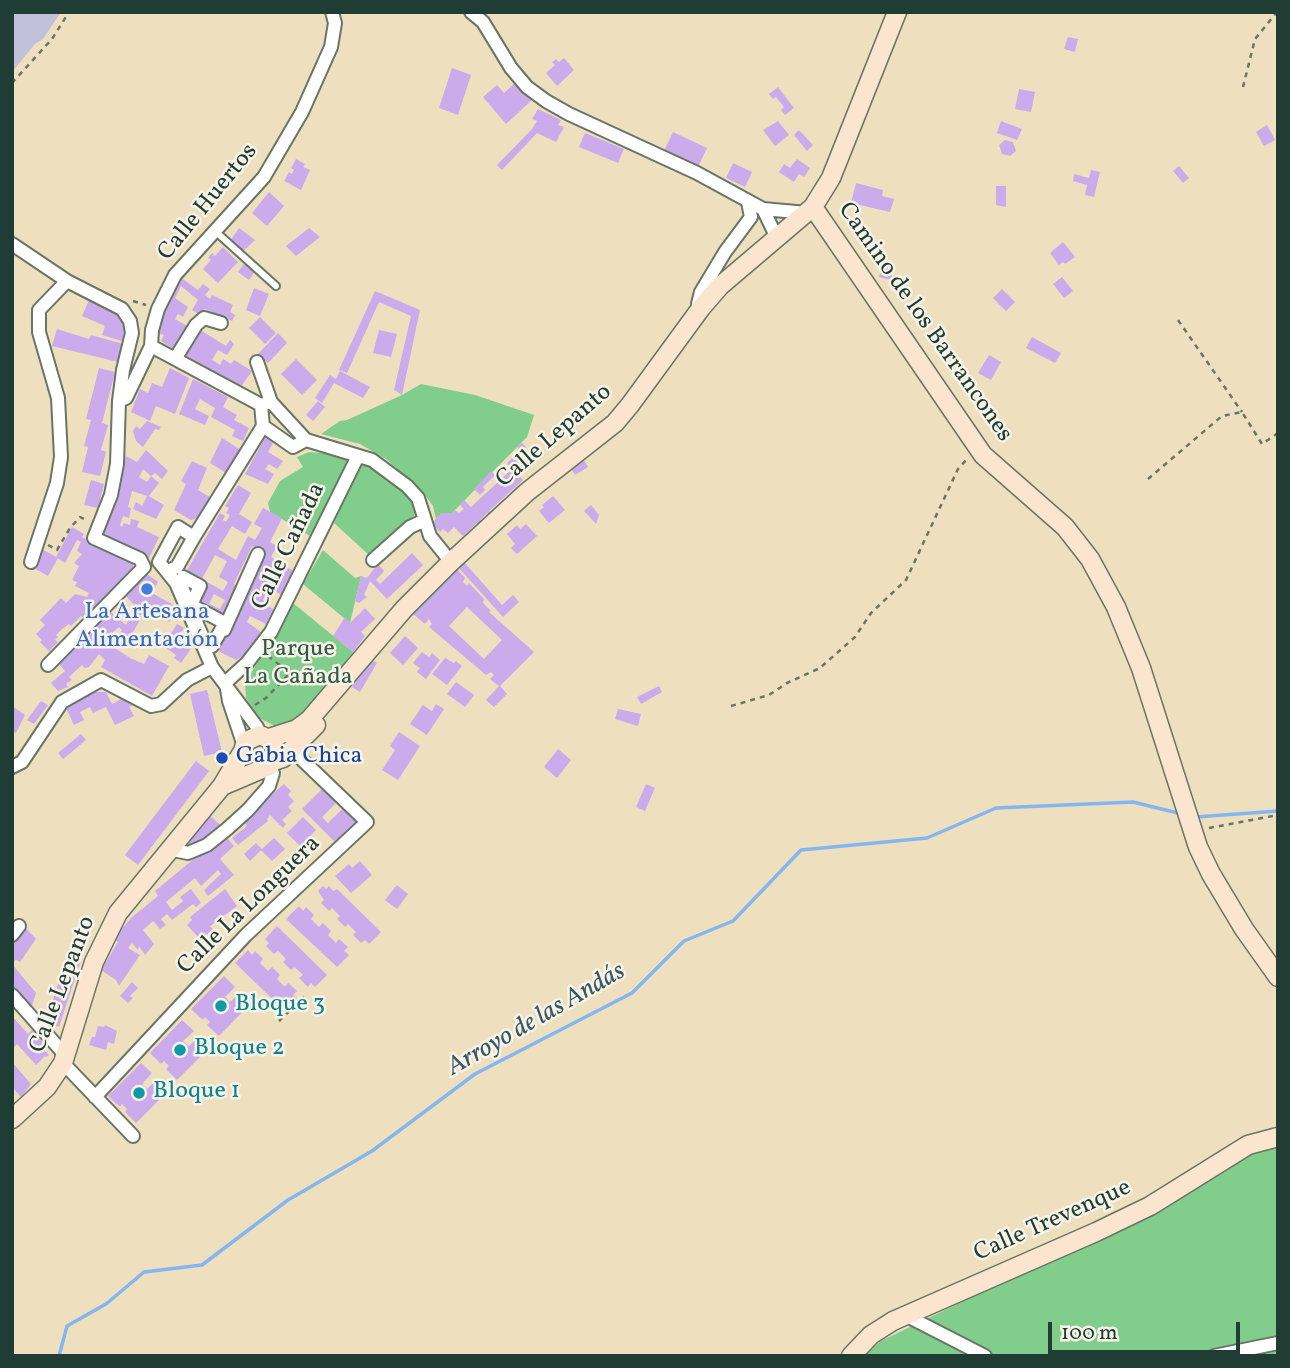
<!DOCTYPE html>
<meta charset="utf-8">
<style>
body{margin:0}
#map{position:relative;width:1290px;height:1368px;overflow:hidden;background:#eedfbf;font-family:Vollkorn,serif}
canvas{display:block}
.frame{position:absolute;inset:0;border:14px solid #1f3d34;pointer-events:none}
.scale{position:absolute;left:1048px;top:1322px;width:192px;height:32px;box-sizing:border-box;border:4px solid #1f3d34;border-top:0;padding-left:9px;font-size:21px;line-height:24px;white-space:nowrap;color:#1f3d34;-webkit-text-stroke:5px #f7f3e8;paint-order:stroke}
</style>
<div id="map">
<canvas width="1290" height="1368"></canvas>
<div class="frame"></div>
<div class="scale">100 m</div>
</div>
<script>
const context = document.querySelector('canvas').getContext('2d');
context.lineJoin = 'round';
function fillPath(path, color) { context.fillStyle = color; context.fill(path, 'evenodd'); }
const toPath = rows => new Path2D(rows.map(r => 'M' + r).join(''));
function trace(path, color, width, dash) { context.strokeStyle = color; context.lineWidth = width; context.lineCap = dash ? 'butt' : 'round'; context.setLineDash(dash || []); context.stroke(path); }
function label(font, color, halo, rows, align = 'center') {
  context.font = font + ' Vollkorn,serif'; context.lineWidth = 5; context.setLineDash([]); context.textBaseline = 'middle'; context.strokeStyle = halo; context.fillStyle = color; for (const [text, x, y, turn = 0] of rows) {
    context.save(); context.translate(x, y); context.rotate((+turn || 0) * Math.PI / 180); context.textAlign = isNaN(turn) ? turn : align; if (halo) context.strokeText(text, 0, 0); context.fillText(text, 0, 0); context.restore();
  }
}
fillPath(toPath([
 [12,12,61,12,43,39,35,44,12,72]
]), '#c2c1dc');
fillPath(toPath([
 [421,384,475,395,534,415,527,437,452,513,442,513,436,519,433,506,425,495,386,459,360,444,321,434,340,421,347,420,402,395],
 [309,452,331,454,351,459,310,536,270,512,268,503,280,481,303,467,297,457],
 [361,461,393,479,415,501,416,514,370,556,334,523],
 [323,550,355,578,361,576,350,623,303,584],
 [293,603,353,652,304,715,298,720,275,726,261,719,251,707,246,698,245,683],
 [1278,1143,1278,1356,864,1356,881,1341,1063,1253,1254,1150]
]), '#80cd8c');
trace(toPath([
 [1196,817,1278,811],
 [59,1356,67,1326,106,1304,144,1272,202,1265,288,1200,372,1151,475,1074,632,993,684,941,733,921,801,850,927,838,996,808,1133,802,1182,814]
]), '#84b6f0', 3.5);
fillPath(toPath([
 [1068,37,1078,39,1075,52,1064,49],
 [564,58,574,70,557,86,546,73,555,65,552,62,556,59,559,62],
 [452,68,471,75,458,115,439,108],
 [516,82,532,100,506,124,483,97,497,85,504,93],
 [778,87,794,108,785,115,781,110,784,107,776,97,773,99,769,94],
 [1019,89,1035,92,1031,112,1015,109],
 [538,109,561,120,558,125,564,127,556,142,537,133,502,170,497,165,532,129,537,121,532,119],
 [778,121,789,135,775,146,763,130],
 [1001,121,1022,129,1017,140,997,133],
 [1267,125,1275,140,1264,146,1256,132],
 [799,130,813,145,807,151,794,135],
 [673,132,707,148,698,167,664,151],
 [585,133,624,149,618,163,579,147],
 [1005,140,1013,142,1016,151,1010,156,1002,154,999,145],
 [296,159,305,164,303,167,310,170,301,190,284,181,289,172,292,174,294,170,291,168],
 [797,159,810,168,804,177,799,174,794,182,779,172,784,164,790,168],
 [733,163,752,172,745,187,726,178],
 [1179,166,1189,178,1183,183,1173,171],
 [1091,170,1100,172,1094,197,1085,195,1087,185,1073,181,1074,174,1089,178],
 [856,183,883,190,882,196,894,199,890,212,851,203],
 [996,186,1006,186,1006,207,996,205],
 [269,192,284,206,267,226,252,213],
 [239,228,255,240,243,251,230,241],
 [309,228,320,237,296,256,286,246],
 [1063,242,1075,257,1065,264,1063,262,1059,265,1050,253],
 [223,247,238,262,218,283,203,269,211,260,208,258,212,253,215,256],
 [883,261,894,263,891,280,879,277],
 [245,262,256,270,249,280,238,272],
 [180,277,198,290,203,284,210,289,205,295,210,299,212,295,233,305,230,312,235,315,232,321,205,309,200,315,192,310,198,300,181,286,175,298,188,307,183,317,178,314,175,319,191,328,177,351,161,341,164,335,158,333,161,318,172,296,168,294],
 [1062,277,1073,291,1064,298,1053,284],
 [254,288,269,294,260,316,246,310],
 [1002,289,1015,302,1006,311,993,298],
 [375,291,420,310,402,395,394,390,411,316,379,302,347,373,339,370],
 [89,300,122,316,126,323,122,341,102,335,105,326,82,316],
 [260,317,276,333,265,344,249,328],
 [197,328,226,346,230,340,234,344,227,355,218,350,212,360,220,365,223,359,231,364,234,360,252,371,240,388,182,353],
 [57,329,89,339,91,335,123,344,118,362,52,346],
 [379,330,397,334,391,357,373,353],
 [278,333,287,343,268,363,258,354],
 [1032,337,1061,353,1055,363,1026,348],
 [989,355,1001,362,991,380,978,373],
 [296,359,317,380,302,395,281,374],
 [99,368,115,372,102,423,108,425,101,450,106,452,100,476,82,472,88,447,84,446,91,420,86,419],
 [170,368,189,378,175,414,156,406,150,421,131,412,140,389,148,393,152,383,162,387],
 [340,371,370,387,363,398,334,383,322,403,315,398,330,375,336,379],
 [193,379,228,397,223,407,237,415,234,420,249,428,243,441,232,436,235,430,211,417,215,408,200,399,195,409,209,416,205,425,179,414],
 [318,401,325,407,313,421,306,415],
 [147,421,161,427,159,430,155,429,143,447,136,441,133,431,136,426,140,429],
 [266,436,274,441,268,452,283,461,277,469,269,464,265,469,274,474,268,484,245,474],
 [222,438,241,450,226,473,210,463],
 [522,443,526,447,523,450,526,453,536,444,542,451,518,474,523,480,489,511,492,514,489,516,487,513,480,520,483,523,480,525,477,523,463,536,454,527,448,533,443,529,440,532,436,528,435,529,431,524,442,513,452,513,455,510,459,513,464,509,460,505,464,500,471,507,512,469,507,463,520,450,517,447],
 [146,450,168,471,162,479,155,473,151,476,143,469,139,477,147,482,151,476,159,483,149,496,164,505,156,519,133,509,136,502,142,506,147,496,132,491,128,507,131,508,129,518,123,516,120,525,122,527,124,523,130,525,131,519,139,521,137,527,159,537,149,558,98,533,118,482,126,456,137,462],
 [584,460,588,467,575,475,571,468],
 [192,461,207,468,198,490,210,497,197,518,191,520,174,510,186,484,181,481],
 [491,471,495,475,483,487,485,490,480,495,474,489],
 [91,480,104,484,98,508,84,505],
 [238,485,251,493,239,514,252,522,245,534,232,526,218,549,236,560,248,536,255,540,262,528,254,524,263,508,282,518,270,542,277,546,271,557,295,572,284,596,264,586,267,590,263,600,266,602,265,605,273,609,266,624,250,616,247,622,261,632,246,654,236,660,218,651,263,552,252,546,234,584,240,588,225,623,191,605,200,586,183,577,220,513,225,516,223,520,226,522,230,515,226,513,229,508,225,506],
 [215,555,227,561,219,577,228,582,223,591,202,579],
 [214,594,225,600,220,609,209,604],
 [553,496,565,510,549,523,539,511,544,507,542,505],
 [591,505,599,515,596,524,584,511],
 [526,524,537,536,517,554,511,548,515,544,507,534,517,525,520,529],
 [72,527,84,534,82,537,133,560,133,568,83,618,81,616,71,626,69,624,62,629,56,635,58,637,55,640,58,642,49,651,40,642,42,640,36,634,45,625,40,620,61,598,66,603,75,594,87,597,89,593,75,586,77,582,72,580,79,566,74,563,82,554,77,551,81,542,77,540,65,563,56,557],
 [40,548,58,558,48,576,30,566],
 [412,553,423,565,387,599,370,581,364,595,367,597,359,603,355,601,361,576,367,578,378,564,384,571,376,580,380,584],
 [464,562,502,605,513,595,519,602,503,617,458,567],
 [456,568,465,578,463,582,467,586,469,583,484,599,483,603,491,611,489,612,534,652,500,686,507,694,494,707,486,700,499,686,490,679,494,675,491,672,486,675,429,627,432,624,429,619,425,624,413,614],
 [467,607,502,640,484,659,449,626],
 [147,574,158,582,152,593,177,607,169,622,144,608,143,610,145,611,127,643,117,638,122,630,119,627,110,635,115,641,112,646,130,658,144,664,149,655,169,666,152,696,101,667,105,660,99,654,89,667,85,668,82,665,69,677,72,680,66,684,68,687,58,691,51,683,65,671,59,664,111,612,126,625,136,607,126,596],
 [365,608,375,619,361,632,365,636,353,652,333,636,345,617,350,623],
 [177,624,184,628,180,634,189,640,192,647,181,663,174,658,176,655,163,646],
 [405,636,418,648,403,665,390,653],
 [422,652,429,657,432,653,440,660,426,679,417,672,420,668,413,663],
 [369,658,377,663,360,692,352,687],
 [445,658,454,663,456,661,462,666,447,685,432,674],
 [456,682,474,695,465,707,447,694],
 [659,686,662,692,641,704,637,697],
 [207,690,222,752,204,756,190,694],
 [96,692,106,692,112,704,123,698,133,705,129,707,134,716,115,725,106,707,93,713,90,707,80,712,84,720,74,725,66,708],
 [41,701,48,705,34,724,27,720],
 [436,704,444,709,427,735,410,724,423,705,432,711],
 [12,706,25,715,16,733,12,730],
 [618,709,641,714,638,726,615,719],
 [399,732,420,746,398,780,382,770,395,750,390,746],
 [81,734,86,740,63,759,58,753],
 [558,749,571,760,557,778,544,767],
 [196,761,209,771,138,865,125,855],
 [284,784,291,791,288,795,294,801,288,807,292,811,282,820,286,824,283,828,270,815,267,819,268,821,238,845,232,838,247,826,243,821],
 [646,784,655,788,645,811,636,807],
 [322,789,336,803,322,817,328,823,343,808,356,822,335,842,302,809],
 [210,816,223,827,206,841,190,847,187,839,190,834],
 [303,817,316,830,300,846,287,833],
 [224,834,234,846,220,859,234,875,208,896,204,890,221,874,218,870,201,886,195,878,166,902,172,910,183,901,180,897,191,889,201,903,196,907,193,904,172,920,167,914,161,919,166,925,160,929,153,921,143,930,154,944,145,955,139,946,138,950,132,943,128,948,140,955,119,986,116,980,101,970,118,942,113,939,131,918,158,896,155,891],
 [274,838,285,849,272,861,261,850],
 [256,843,262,849,250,861,244,854],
 [360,861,372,875,351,893,335,876,349,864,352,868],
 [397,885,408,894,397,909,385,900],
 [323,886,326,889,329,886,333,891,337,889,381,932,369,944,365,940,361,943,353,935,356,932,348,924,345,927,337,919,340,916,332,908,329,911,321,903,324,900,318,891],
 [225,889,237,906,210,926,213,930,200,939,187,925,192,920,190,917],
 [299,906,303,911,306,907,314,915,311,919,319,927,323,923,331,931,328,935,336,943,339,939,348,947,344,951,349,955,337,967,286,919],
 [24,926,36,939,20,962,16,960,12,962,12,944],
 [277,926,327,975,315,987,311,983,308,987,299,978,303,975,299,971,294,967,291,970,283,962,286,959,278,951,274,954,266,946,269,943,265,939],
 [248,950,252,955,255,951,263,959,260,963,268,971,272,967,280,975,277,979,285,987,288,983,297,991,293,995,298,999,285,1011,235,963],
 [68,952,82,957,59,1027,46,1022],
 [12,964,36,993,31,1009,12,987],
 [224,976,235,987,225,997,230,1002,240,992,251,1003,219,1036,207,1025,210,1022,205,1017,203,1020,191,1009],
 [132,982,138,988,130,996,133,998,128,1003,120,996],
 [12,1016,28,1034,32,1030,44,1044,41,1047,49,1055,46,1057,45,1056,36,1065,17,1044,14,1047,12,1045],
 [182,1020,194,1031,183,1041,189,1046,199,1036,210,1047,177,1080,166,1069,169,1066,164,1061,161,1064,150,1053],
 [105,1025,117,1031,114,1044,108,1042,106,1050,89,1045,92,1037,95,1037,98,1026,104,1027],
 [12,1062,31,1084,21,1097,12,1087],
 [141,1063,152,1073,142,1084,147,1089,157,1079,169,1090,136,1123,125,1112,127,1109,122,1104,120,1107,108,1096]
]), '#ccabec');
const lane = toPath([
 [215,231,276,286]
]);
const street = toPath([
 [471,12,483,22,511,68,527,87,546,101,569,114,697,173,763,209,807,213],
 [763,209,777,238],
 [12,244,67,281,122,309,130,321,132,333,123,370,119,401,117,464,111,495,94,538,140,559,144,567],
 [701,308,698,304,701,292,725,252,751,217,748,202],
 [151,346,261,405,271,402],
 [175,359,196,325,204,318,221,323],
 [257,362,271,402,306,440,372,460,407,486,418,498,430,536,451,562],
 [119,401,126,398,151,346,152,330,158,309,175,275,264,177,302,112,331,47,335,23,332,12],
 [261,405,263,426,293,447,306,440],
 [194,537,263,426],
 [373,560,410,527,423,521],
 [31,562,57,483,61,457,58,398,39,332,39,310,67,281],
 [168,571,177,567,194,537,178,527,159,562,176,583,212,667,257,727,260,735],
 [183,577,200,586,191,605,225,623,212,646,207,647,190,608,180,582,183,577],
 [224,630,258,554],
 [48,665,144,567],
 [225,683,247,663,271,632,358,456],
 [227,689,229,701,244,746],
 [12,767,22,762,62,702,101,680,151,706,161,704,187,680,212,667],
 [168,849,188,853,207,845,227,829,248,810,269,786,273,773,269,766],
 [12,935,19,926],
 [12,995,66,1056],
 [63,1063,133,1136],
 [95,1097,246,935,367,822,292,750],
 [905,1315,985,1356],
 [1214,1356,1278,1343]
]);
const secondary = toPath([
 [813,207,983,455,1065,527,1090,559,1116,607,1141,668,1198,847,1211,874,1244,929,1278,977],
 [269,738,297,729,309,720,404,609,451,562,527,492,615,423,630,405,701,308,720,286,813,207,831,178,897,12],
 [274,761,283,758,316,725],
 [12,1119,47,1087,63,1063,94,962,118,913,222,786,243,751,246,741,260,735,273,741,276,756,269,766,222,786],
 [851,1356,871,1335,893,1321,1096,1232,1150,1206,1248,1145,1278,1137]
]);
trace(lane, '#677665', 10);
trace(street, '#677665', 16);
trace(secondary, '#677665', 21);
trace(toPath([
 [12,83,52,39,69,12],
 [1243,87,1255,39,1277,12],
 [133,301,146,305],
 [1178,320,1242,412],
 [1148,479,1222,416,1242,412,1262,444,1278,433],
 [48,545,57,550,70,528,80,517,88,521],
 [268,656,290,673],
 [255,705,266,698,290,673,307,683,323,680],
 [731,706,769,695,787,683,820,668,855,637,871,613,906,580,958,469,968,458],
 [1278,806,1278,810],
 [1209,828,1278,815],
 [279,1021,307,994]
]), '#677665', 2.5, [5, 5]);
trace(lane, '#fff', 6);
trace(street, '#fff', 12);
trace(secondary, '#fbe5cf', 18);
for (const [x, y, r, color] of [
 [147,589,7,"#3f7fe0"],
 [222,758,7,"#1a4fb4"],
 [221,1006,7,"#0f9aa8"],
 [180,1050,7,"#0f9aa8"],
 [139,1093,7,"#0f9aa8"]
]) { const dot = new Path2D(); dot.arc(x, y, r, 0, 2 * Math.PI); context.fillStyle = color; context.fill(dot); trace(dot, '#f7f3e8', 2.5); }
label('24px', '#1f3d34', '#f7f3e8', [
 ["Calle Huertos",209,203,-51],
 ["Camino de los Barrancones",924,323,55],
 ["Calle Lepanto",555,437,-41],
 ["Calle Cañada",290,547,-64],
 ["Calle La Longuera",250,906,-44],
 ["Calle Lepanto",64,985,-69],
 ["Calle Trevenque",1053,1222,-24]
]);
label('24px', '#366cbe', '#f7f3e8', [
 ["La Artesana",147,614],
 ["Alimentación",147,642]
]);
label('24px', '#325a46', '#f7f3e8', [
 ["Parque",298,651],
 ["La Cañada",298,679]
]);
label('24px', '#164399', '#f7f3e8', [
 ["Gabia Chica",236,758]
], 'left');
label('24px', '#0d838f', '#f7f3e8', [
 ["Bloque 3",235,1006],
 ["Bloque 2",194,1050],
 ["Bloque 1",153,1093]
], 'left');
label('italic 26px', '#385b63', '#f7f3e8', [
 ["Arroyo de las Andás",537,1021,-30]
]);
</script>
